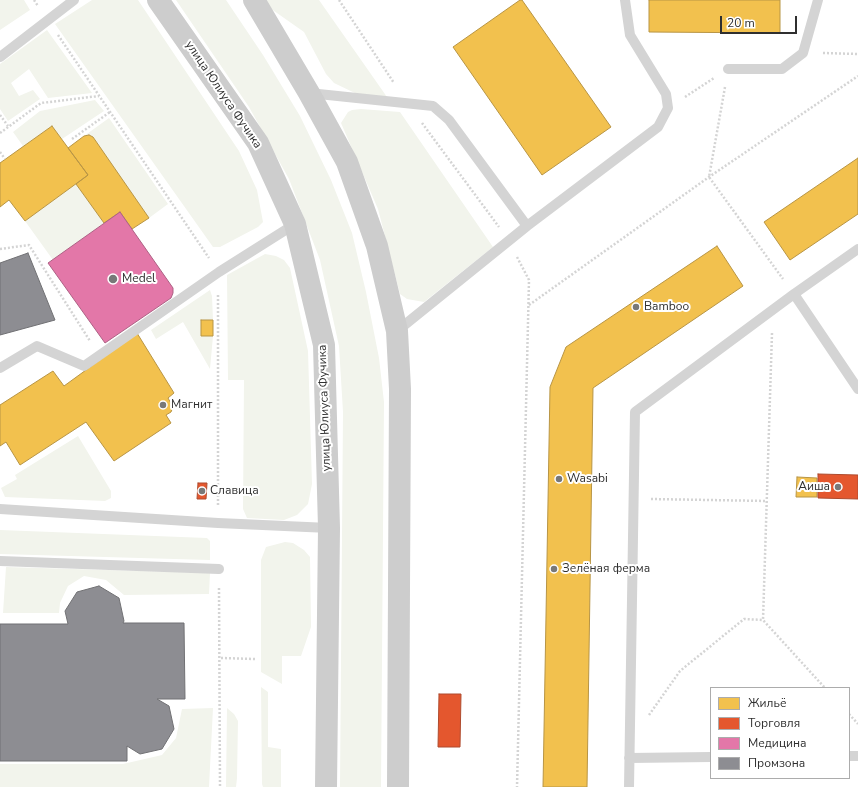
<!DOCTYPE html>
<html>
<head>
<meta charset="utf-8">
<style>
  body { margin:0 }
  #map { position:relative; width:858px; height:787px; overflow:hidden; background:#fff; font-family:"Nunito Sans",sans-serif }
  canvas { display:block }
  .legend { position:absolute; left:710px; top:687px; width:140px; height:92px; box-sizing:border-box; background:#fff; border:1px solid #acacac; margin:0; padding:5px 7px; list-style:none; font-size:12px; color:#2f2f2f }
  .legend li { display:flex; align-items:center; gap:8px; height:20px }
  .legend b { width:20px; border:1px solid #acacac }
  .scale { position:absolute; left:720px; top:16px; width:77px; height:18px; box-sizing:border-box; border:2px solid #2f2f2f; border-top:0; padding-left:5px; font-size:12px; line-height:14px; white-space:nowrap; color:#2f2f2f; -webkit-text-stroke:3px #fff; paint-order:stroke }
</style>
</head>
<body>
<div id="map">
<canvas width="858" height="787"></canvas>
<ul class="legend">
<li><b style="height:11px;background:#f2c14e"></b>Жильё</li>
<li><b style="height:11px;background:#e4572e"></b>Торговля</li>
<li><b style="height:11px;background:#e377a8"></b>Медицина</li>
<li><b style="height:11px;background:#8d8d92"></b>Промзона</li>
</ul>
<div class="scale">20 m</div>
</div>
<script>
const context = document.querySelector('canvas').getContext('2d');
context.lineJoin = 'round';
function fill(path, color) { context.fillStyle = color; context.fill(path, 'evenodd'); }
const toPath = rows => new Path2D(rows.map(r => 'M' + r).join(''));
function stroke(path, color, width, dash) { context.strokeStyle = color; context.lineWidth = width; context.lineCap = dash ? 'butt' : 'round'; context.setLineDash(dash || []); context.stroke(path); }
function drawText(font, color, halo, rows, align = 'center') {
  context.font = font + ' "Nunito Sans",sans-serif'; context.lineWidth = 4; context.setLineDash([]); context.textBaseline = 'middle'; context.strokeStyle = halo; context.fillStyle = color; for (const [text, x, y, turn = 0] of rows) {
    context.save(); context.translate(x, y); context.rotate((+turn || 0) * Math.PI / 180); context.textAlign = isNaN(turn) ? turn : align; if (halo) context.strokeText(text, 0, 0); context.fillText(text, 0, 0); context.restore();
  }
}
const green = toPath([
  [0,0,24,0,30,10,0,30],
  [92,0,138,0,239,151,257,190,263,222,258,227,220,247,213,247,55,24],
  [176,0,226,0,263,55,300,116,331,180,352,233,366,292,379,358,384,402,381,787,340,787,343,412,339,346,320,260,289,179,249,107],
  [263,0,319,0,387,97,357,94,334,83,326,74,304,32,267,6],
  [47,30,92,93,48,98,29,69,11,83,19,96,33,90,40,99,8,121,0,109,0,64],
  [95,100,104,111,62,139,52,126,23,146,13,132,40,111],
  [361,109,400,112,493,247,424,302,407,299,400,294,378,209,341,123,348,112,352,110],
  [109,118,168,204,149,218,93,137,89,135,84,136],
  [76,184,104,223,53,260,25,221],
  [265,254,276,256,284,260,290,268,308,351,312,484,308,504,297,515,284,520,247,518,243,509,244,380,228,380,227,275],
  [210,290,212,296,213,320,201,320,201,336,213,336,210,369,183,322,156,339,151,330],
  [78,436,111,491,111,498,105,501,5,497,1,488,17,479,15,475],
  [0,530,207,538,210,541,210,560,0,554],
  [285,542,293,543,304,550,310,557,311,627,301,656,282,656,282,684,261,672,261,560,266,547],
  [6,567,210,573,209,594,124,595,106,580,84,576,68,586,60,603,59,613,3,613],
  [261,687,268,692,268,747,281,749,281,787,263,787,262,784],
  [213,708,209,787,0,787,0,764,123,764,162,755,176,738,182,709],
  [227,708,234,714,238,721,237,778,236,787,226,787]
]);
const homes = toPath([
  [520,0,522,0,611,127,542,175,453,47,520,0],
  [649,0,780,0,780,33,649,32,649,0],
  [52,126,88,175,25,221,9,200,0,207,0,163,52,126],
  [89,135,93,137,149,218,132,229,120,212,104,223,76,184,88,175,68,148,84,136,89,135],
  [858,158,858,214,790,260,764,222,858,158],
  [717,246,743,286,593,388,587,787,543,787,550,387,566,347,717,246],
  [201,320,213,320,213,336,201,336,201,320],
  [137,333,174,393,168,398,173,407,171,412,166,415,171,423,114,461,86,422,20,465,6,442,0,446,0,405,53,371,64,386,137,333],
  [797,477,817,478,817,497,796,497,797,477]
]);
const shops = toPath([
  [818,474,858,475,858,499,818,498,818,474],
  [198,483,207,483,206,499,197,499,198,483],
  [439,694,461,694,460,747,438,747,439,694]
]);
const health = toPath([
  [120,212,173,288,173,293,171,298,105,343,48,263,120,212]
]);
const industry = toPath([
  [28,253,55,320,0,335,0,263,28,253],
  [99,586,119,598,124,621,123,623,184,623,185,699,157,699,169,706,174,729,162,749,140,754,127,746,127,761,0,761,0,624,68,624,65,611,77,592,99,586]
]);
const path = toPath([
  [34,0,38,6],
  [339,0,394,83],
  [58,35,209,258],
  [823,53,858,54],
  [725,87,709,177,783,279],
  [685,97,714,78],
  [0,115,8,126],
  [422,123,499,227],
  [0,133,41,103,99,96],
  [72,139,110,112],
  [0,152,5,159],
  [0,249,29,245,90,341],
  [517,257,529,280,517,787],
  [529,305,709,177,858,76],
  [772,333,763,620,825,688],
  [651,499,767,501],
  [218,505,218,294],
  [219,588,220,787],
  [221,658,255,659],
  [849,714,858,724],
  [649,715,680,671,744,619,763,620]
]);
const lane = toPath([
  [0,57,74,0],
  [728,69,782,69,803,53,818,0],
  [309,93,433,106,449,120,527,226,397,331],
  [527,226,658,127,668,108,666,94,630,35,625,0],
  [794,294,858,389],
  [0,368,37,346,84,366,219,272,295,224],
  [0,509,218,523,329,528],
  [0,561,219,569],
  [849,756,858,756],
  [629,758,711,757],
  [629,787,635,412,794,294,858,249]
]);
const secondary = toPath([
  [158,0,258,143,295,224,324,345,329,528,326,787],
  [254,0,309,93,347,162,377,246,397,331,400,389,398,787]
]);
const markers = [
  [113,279,5,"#787878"],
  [636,307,4,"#787878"],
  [163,405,4,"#787878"],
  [559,479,4,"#787878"],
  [838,487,4,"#787878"],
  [202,491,4,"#787878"],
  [554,569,4,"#787878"]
];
const streetNames = [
  ["улица Юлиуса Фучика",223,95,56],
  ["улица Юлиуса Фучика",325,408,-92]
];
const poiNames = [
  ["Medel",122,279],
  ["Bamboo",644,307],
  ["Магнит",171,405],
  ["Wasabi",567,479],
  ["Аиша",830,487,"right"],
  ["Славица",210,491],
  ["Зелёная ферма",562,569]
];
fill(green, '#f2f4ec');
fill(homes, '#f2c14e');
stroke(homes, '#b89545', 1);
fill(shops, '#e4572e');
stroke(shops, '#ae4b2e', 1);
fill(health, '#e377a8');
stroke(health, '#ad6184', 1);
fill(industry, '#8d8d92');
stroke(industry, '#717174', 1);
stroke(path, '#d4d4d4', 2.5, [2, 2]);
stroke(lane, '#d4d4d4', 10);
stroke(secondary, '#cdcdcd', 22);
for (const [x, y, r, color] of markers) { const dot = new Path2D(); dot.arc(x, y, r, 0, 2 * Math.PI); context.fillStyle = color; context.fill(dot); stroke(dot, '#fff', 1.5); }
drawText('12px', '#2f2f2f', '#fff', streetNames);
drawText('12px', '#2f2f2f', '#fff', poiNames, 'left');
</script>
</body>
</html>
